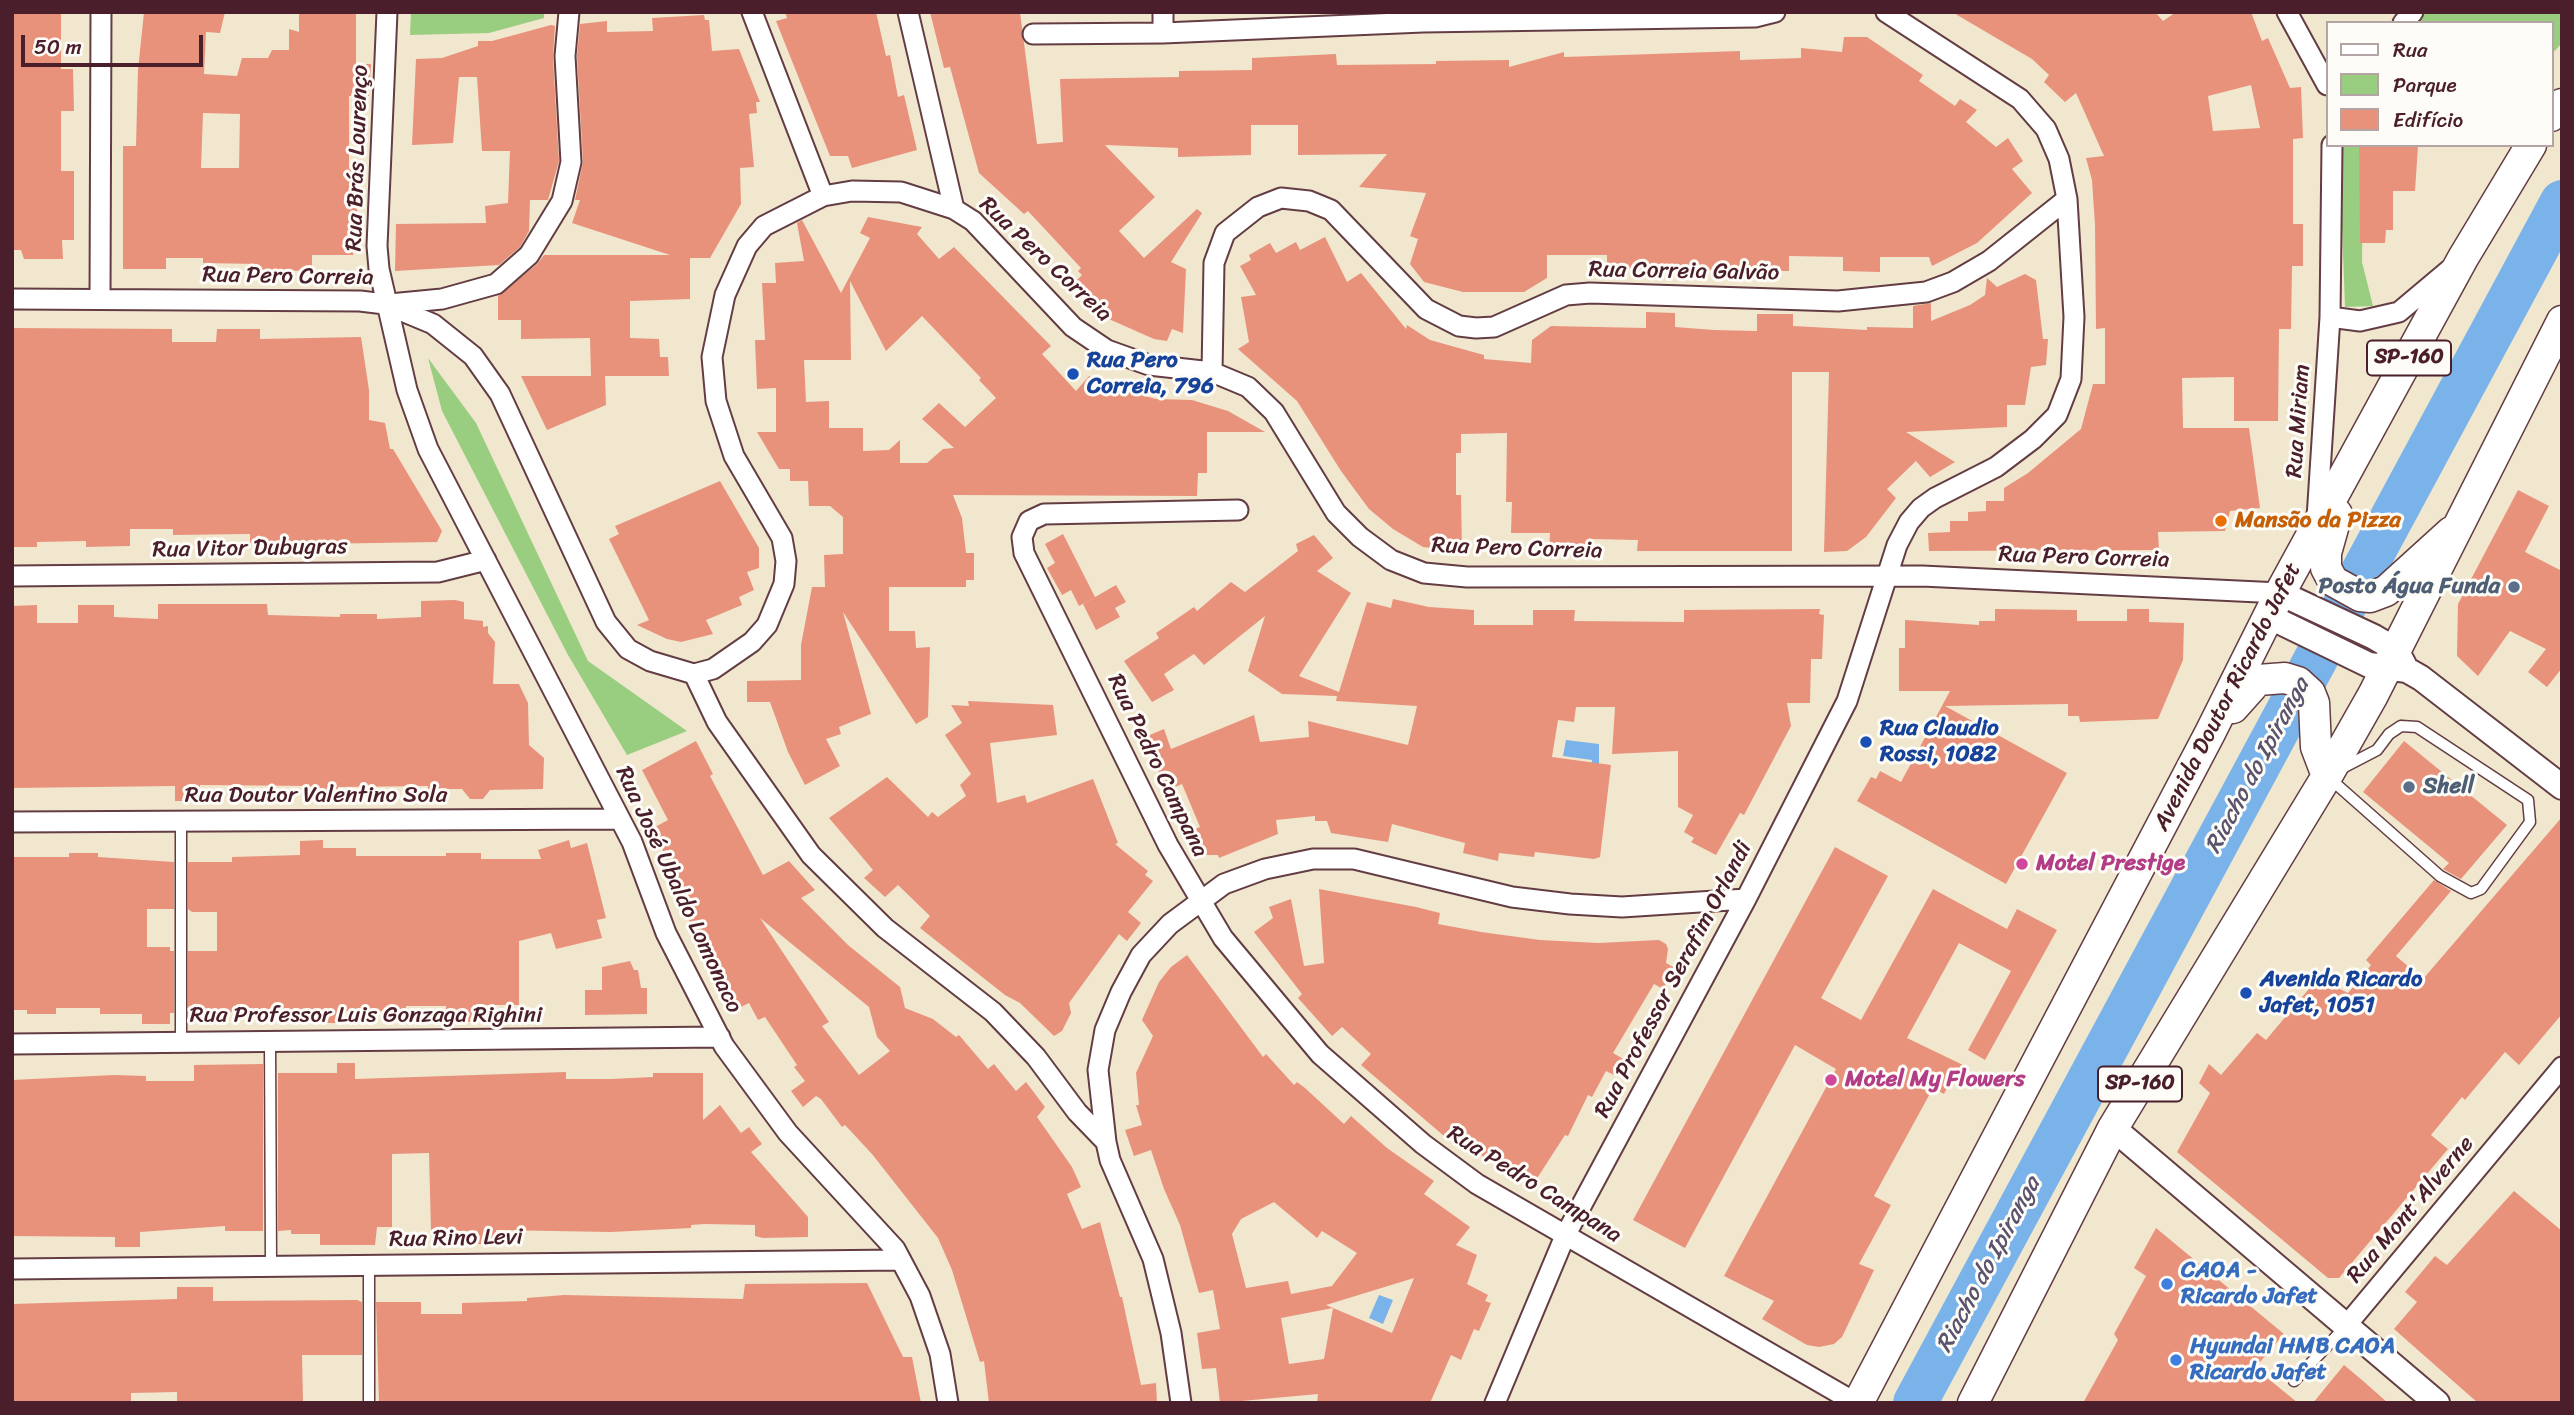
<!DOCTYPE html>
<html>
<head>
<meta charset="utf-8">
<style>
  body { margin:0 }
  #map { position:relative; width:2574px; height:1415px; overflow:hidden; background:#f1e7ce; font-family:Sriracha,sans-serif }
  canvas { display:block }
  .frame { position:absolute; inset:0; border:14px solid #4a1f2b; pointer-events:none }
  .legend { position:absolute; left:2326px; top:21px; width:228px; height:126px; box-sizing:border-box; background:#fdfcf7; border:2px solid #b5a4a5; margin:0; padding:9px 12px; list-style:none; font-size:21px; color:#4a1f2b }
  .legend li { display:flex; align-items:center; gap:14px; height:35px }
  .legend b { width:35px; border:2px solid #b5a4a5 }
  .scale { position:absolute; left:21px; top:35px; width:182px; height:32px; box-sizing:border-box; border:4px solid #4a1f2b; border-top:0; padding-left:9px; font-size:21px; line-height:24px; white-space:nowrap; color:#4a1f2b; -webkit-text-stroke:5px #fdfcf7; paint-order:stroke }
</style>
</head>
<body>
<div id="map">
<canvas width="2574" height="1415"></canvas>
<div class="frame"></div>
<ul class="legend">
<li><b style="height:9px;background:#fff"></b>Rua</li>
<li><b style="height:19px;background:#99ce80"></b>Parque</li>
<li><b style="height:19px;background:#e8927c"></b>Edifício</li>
</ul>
<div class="scale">50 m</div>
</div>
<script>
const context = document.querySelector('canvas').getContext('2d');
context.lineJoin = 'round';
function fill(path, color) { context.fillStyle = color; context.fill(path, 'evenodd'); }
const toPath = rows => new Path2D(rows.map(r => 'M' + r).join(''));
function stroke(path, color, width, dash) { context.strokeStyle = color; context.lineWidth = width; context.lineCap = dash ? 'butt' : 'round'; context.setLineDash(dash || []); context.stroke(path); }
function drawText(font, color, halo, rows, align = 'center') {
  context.font = font + ' Sriracha,sans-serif'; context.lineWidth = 6; context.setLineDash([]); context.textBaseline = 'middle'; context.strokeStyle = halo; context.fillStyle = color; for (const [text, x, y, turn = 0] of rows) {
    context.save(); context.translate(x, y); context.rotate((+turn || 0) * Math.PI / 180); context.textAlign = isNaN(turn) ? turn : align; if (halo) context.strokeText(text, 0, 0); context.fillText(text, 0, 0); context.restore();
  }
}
const green = toPath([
  [411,12,544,12,544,18,489,33,410,35],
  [2426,12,2562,12,2562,43,2551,55,2551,23,2415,23],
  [2339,145,2363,145,2362,262,2373,306,2345,307],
  [428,358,476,423,588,661,687,731,627,755,568,655,442,411]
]);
const water = toPath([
  [1566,740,1599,744,1599,768,1591,768,1592,760,1563,756],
  [1379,1295,1393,1300,1383,1324,1369,1318]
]);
const river = toPath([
  [1915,1403,2562,202]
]);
const building = toPath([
  [12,12,61,12,61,69,73,69,74,111,61,111,61,171,74,171,74,240,62,240,63,259,24,259,21,250,12,250],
  [144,12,225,12,220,33,206,32,204,74,237,76,242,58,268,58,272,50,289,50,289,29,299,32,299,12,356,12,356,64,371,64,369,96,349,96,349,169,361,169,353,255,312,255,312,271,258,270,258,264,203,263,203,258,166,258,166,269,123,269,123,146,136,146,138,70],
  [203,113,240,114,239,168,201,168],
  [785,12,876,12,886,56,890,55,898,97,904,95,917,150,852,168,848,156,830,156,776,21,787,18],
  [930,12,1020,12,1037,144,1063,142,1060,79,1179,77,1179,71,1252,70,1252,58,1336,54,1337,65,1436,64,1436,61,1509,60,1509,67,1564,52,1564,57,1740,51,1740,60,1801,58,1801,48,1842,52,1844,37,1867,37,1923,75,1919,81,1955,106,1960,99,1977,110,1966,122,1996,147,2008,138,2023,161,2012,169,2032,193,1977,243,1932,266,1929,257,1880,257,1880,272,1843,271,1843,257,1789,256,1789,271,1607,269,1607,255,1547,255,1547,278,1524,292,1463,292,1424,282,1410,264,1418,239,1410,236,1426,193,1359,187,1387,154,1298,155,1298,125,1251,125,1251,155,1178,157,1178,148,1105,145,1155,197,1119,231,1144,258,1197,209,1202,213,1171,262,1186,269,1183,333,1172,329,1167,341,1154,339,1102,316,1073,284,1082,275,1078,271,1081,268,1028,211,1024,214,979,173,950,67,944,68],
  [1952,12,2155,12,2163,21,2176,12,2251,12,2262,41,2268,38,2290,88,2301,87,2303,138,2293,139,2293,224,2303,224,2303,266,2292,266,2291,329,2279,329,2278,421,2234,421,2234,377,2182,378,2183,428,2249,428,2260,508,2230,511,2225,531,2158,532,2159,550,1929,551,1928,533,1950,532,1950,521,1968,521,1968,512,1986,511,1986,501,2004,501,2004,488,2028,473,2081,429,2093,384,2105,384,2105,328,2096,329,2095,225,2092,180,2086,158,2104,156,2076,93,2065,102,2044,82,2049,75,2032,59],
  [2251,85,2260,128,2213,131,2208,96],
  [704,15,705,20,709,20,712,51,739,49,760,102,756,102,757,113,749,114,754,167,740,168,741,204,710,258,690,258,690,299,630,301,630,338,659,339,660,357,668,357,669,376,591,376,590,338,521,339,521,320,498,320,498,296,537,264,544,255,670,255,572,223,580,200,575,200,583,162,577,56,580,24,607,21,607,32,653,31,652,18],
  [551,25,555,26,553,57,559,161,548,200,530,200,529,231,520,247,499,265,395,271,396,224,486,223,485,206,508,203,510,151,482,151,477,77,459,77,453,143,412,145,416,59,442,58,478,46,478,41,492,41],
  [2418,146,2415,191,2393,191,2393,230,2386,230,2385,243,2360,243,2359,147],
  [868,217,922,227,917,234,939,259,954,247,1051,346,1042,354,1076,391,1089,376,1123,390,1156,399,1192,400,1228,411,1265,432,1207,432,1207,473,1198,473,1197,496,953,495,962,518,966,553,974,553,974,580,966,580,966,587,889,587,889,631,915,631,916,648,930,647,928,717,916,724,843,612,871,714,839,727,841,734,826,739,840,766,805,785,788,752,770,702,747,702,747,681,801,680,801,645,812,587,825,587,824,555,843,554,843,517,830,506,809,506,808,481,790,481,790,469,779,469,757,432,776,432,776,388,757,389,755,340,765,340,762,283,776,283,775,263,804,261,797,223,802,220,841,293,870,238,860,233],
  [850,281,886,351,922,316,981,378,979,380,996,398,965,427,939,403,922,419,954,448,943,449,927,463,900,463,900,440,889,450,863,451,863,428,829,428,829,401,806,402,804,360,851,360],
  [1325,237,1347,282,1361,273,1406,329,1407,325,1430,340,1484,355,1484,359,1531,363,1532,340,1551,326,1646,328,1646,312,1675,313,1675,327,1714,330,1757,331,1757,314,1793,314,1793,326,1867,330,1867,327,1913,328,1913,306,1931,303,1931,321,1970,305,1985,295,1987,278,1997,287,2025,274,2036,280,2043,339,2048,339,2046,365,2031,367,2025,405,2007,405,2007,427,1906,432,1955,462,1930,477,1916,461,1887,489,1896,498,1866,537,1847,551,1824,552,1829,372,1792,372,1792,551,1637,551,1638,540,1592,539,1592,551,1549,551,1550,533,1511,533,1512,502,1506,502,1507,433,1461,434,1461,453,1456,453,1456,495,1461,495,1462,552,1423,547,1393,529,1369,509,1341,471,1297,401,1238,349,1249,342,1241,297,1256,295,1240,266,1251,260,1249,255,1270,243,1276,253,1296,242,1300,250],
  [12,328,172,329,172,342,216,342,217,329,260,329,260,339,361,337,369,390,369,420,385,423,390,449,393,449,442,531,437,542,250,545,250,534,173,535,173,529,130,529,130,546,86,547,86,541,37,542,37,547,12,547],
  [521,376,605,376,606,405,547,430],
  [720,481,759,548,759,568,747,572,754,590,739,597,742,605,706,620,713,634,681,642,667,639,637,625,649,620,609,539,619,534,615,526],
  [2518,490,2549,506,2525,552,2562,571,2562,668,2547,687,2528,672,2546,649,2510,631,2478,676,2457,656,2458,604],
  [1063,534,1095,597,1079,606,1071,590,1062,595,1047,568,1055,563,1045,544],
  [1314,535,1333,558,1317,571,1351,593,1299,676,1339,692,1367,602,1391,608,1393,599,1429,607,1474,610,1474,625,1533,625,1533,610,1575,610,1574,621,1684,622,1684,610,1820,609,1819,614,1824,615,1822,659,1811,659,1810,703,1787,703,1791,726,1744,815,1740,813,1716,855,1691,842,1694,838,1684,832,1693,815,1678,807,1678,751,1612,754,1615,707,1576,707,1574,722,1558,720,1552,757,1611,765,1600,857,1594,859,1535,852,1534,857,1499,853,1498,861,1463,853,1465,843,1392,824,1388,842,1331,833,1327,821,1315,821,1315,816,1276,820,1278,834,1219,858,1218,855,1201,855,1192,830,1200,827,1182,784,1166,791,1145,737,1164,729,1171,749,1254,715,1260,742,1309,737,1308,721,1408,745,1417,706,1336,701,1337,696,1282,694,1248,671,1265,616,1204,665,1194,654,1164,674,1174,690,1152,702,1124,661,1159,638,1156,633,1194,607,1197,611,1231,582,1245,592,1298,551,1296,544],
  [1116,585,1126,602,1115,608,1120,617,1096,630,1083,604],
  [455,600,464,602,464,619,483,621,483,627,488,626,488,633,495,642,493,684,519,684,528,703,529,745,544,758,543,789,490,790,483,799,470,799,462,789,428,789,428,786,338,787,338,791,310,791,310,786,200,785,200,801,175,801,175,786,12,788,12,606,37,605,37,623,78,623,78,605,114,605,114,617,158,619,158,604,267,604,268,615,340,617,340,614,377,614,377,619,421,617,421,601],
  [1995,609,2077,610,2077,621,2127,621,2127,609,2149,609,2149,622,2184,623,2183,660,2158,719,2080,722,2079,716,2068,716,2068,704,1945,706,2067,773,2006,884,1857,801,1871,777,1876,779,1880,771,1901,782,1950,691,1899,691,1899,648,1905,648,1905,620,1979,625,1979,621,1995,621],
  [968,701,1053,705,1057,735,990,743,997,803,1025,795,1027,803,1093,779,1118,843,1115,844,1148,871,1145,875,1153,881,1128,912,1141,923,1127,941,1119,934,1069,1003,1071,1013,1062,1031,1054,1036,1020,1003,1005,995,920,928,930,916,898,885,885,897,864,878,873,870,829,818,887,777,928,817,932,812,938,817,966,796,960,785,971,774,945,735,962,723,951,705,969,706],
  [696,741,713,774,710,776,763,875,789,861,815,890,801,898,848,945,900,987,905,1008,933,1019,956,1037,959,1035,988,1069,994,1064,1016,1091,1026,1082,1045,1107,1037,1117,1072,1167,1081,1187,1067,1194,1082,1229,1100,1222,1120,1297,1122,1297,1141,1385,1156,1383,1157,1403,989,1403,984,1361,980,1362,952,1270,938,1238,872,1154,845,1125,842,1127,821,1099,816,1096,803,1107,791,1091,805,1081,794,1067,797,1065,765,1017,758,1020,749,1003,735,1010,680,903,655,827,668,820,642,770],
  [760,918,869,1007,877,1037,890,1051,859,1075,822,1026,829,1022],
  [2404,741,2507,825,2461,879,2443,869,2449,863,2363,792],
  [2562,817,2562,1014,2519,1065,2505,1052,2465,1100,2462,1097,2431,1135,2448,1149,2339,1278,2328,1278,2177,1152,2210,1093,2199,1083,2209,1064,2221,1075,2257,1033,2266,1040,2318,978,2348,993,2371,965,2366,960,2434,880,2451,891,2396,956,2423,979],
  [323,840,323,848,356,848,356,856,446,856,446,853,481,853,481,859,541,859,538,850,569,840,571,848,587,843,606,918,597,920,602,938,556,949,551,933,519,941,519,1005,473,1005,473,1022,446,1022,446,1006,406,1006,406,1011,337,1011,337,1023,290,1023,290,1012,268,1011,188,1013,188,951,217,951,217,912,192,912,188,909,188,862,232,862,232,857,300,855,300,841],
  [1835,847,1888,876,1821,998,1861,1020,1933,889,2007,929,2017,909,2057,930,1985,1060,1968,1050,2011,971,1959,943,1907,1038,1965,1066,1957,1083,1951,1080,1944,1094,1933,1088,1874,1196,1891,1205,1859,1264,1874,1270,1842,1337,1834,1344,1819,1347,1807,1345,1762,1319,1774,1301,1724,1276,1836,1069,1795,1045,1685,1248,1633,1220],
  [69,853,98,853,98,857,174,862,174,909,147,909,147,947,170,947,170,951,174,951,174,1013,170,1013,170,1024,142,1024,142,1014,100,1014,100,1008,56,1008,56,1014,27,1014,27,1010,12,1010,12,857,69,857],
  [1319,889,1416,907,1440,913,1438,924,1481,932,1540,940,1598,943,1659,940,1666,944,1668,949,1666,963,1675,968,1663,989,1654,984,1613,1053,1625,1060,1616,1076,1606,1071,1592,1097,1588,1095,1568,1136,1565,1135,1534,1183,1444,1136,1361,1065,1371,1054,1342,1027,1332,1036,1298,998,1302,994,1254,932,1273,918,1269,907,1291,899,1304,966,1324,963],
  [1187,955,1263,1057,1266,1054,1294,1085,1297,1082,1305,1088,1344,1124,1351,1116,1387,1148,1434,1181,1424,1194,1470,1227,1456,1245,1477,1255,1467,1284,1488,1295,1485,1301,1491,1303,1479,1331,1474,1329,1461,1360,1451,1355,1430,1403,1317,1403,1318,1394,1220,1403,1216,1368,1202,1369,1197,1333,1220,1329,1213,1290,1199,1293,1180,1225,1164,1189,1151,1150,1134,1156,1125,1130,1142,1125,1136,1105,1139,1105,1136,1073,1153,1036,1142,1020,1159,982,1171,967],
  [1274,1202,1317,1238,1322,1231,1357,1253,1332,1286,1291,1294,1288,1281,1246,1288,1232,1234,1241,1219],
  [1414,1278,1392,1333,1326,1305],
  [1333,1308,1324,1359,1289,1364,1281,1318],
  [630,961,634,970,638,970,641,988,647,988,647,1014,585,1015,585,990,602,990,602,967],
  [337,1063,355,1063,355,1079,566,1072,566,1079,611,1079,653,1077,653,1073,703,1073,703,1120,720,1105,741,1133,749,1127,762,1144,751,1152,808,1217,808,1237,763,1238,755,1236,755,1225,705,1224,691,1225,691,1228,611,1232,496,1230,496,1244,467,1244,467,1231,431,1231,429,1153,392,1154,392,1227,377,1227,375,1245,320,1245,320,1234,291,1234,291,1230,278,1231,278,1073,337,1073],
  [263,1064,263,1231,225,1231,225,1226,140,1232,140,1247,115,1247,115,1237,12,1236,12,1080,114,1075,146,1076,146,1081,194,1081,194,1065],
  [2514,1191,2562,1231,2562,1403,2478,1403,2394,1329,2417,1302,2405,1292,2435,1256,2447,1265],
  [2156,1228,2284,1334,2255,1368,2298,1403,2083,1403,2118,1340,2114,1334,2146,1276,2134,1268],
  [867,1283,903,1357,912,1357,921,1403,379,1403,376,1302,421,1302,421,1314,462,1314,462,1303,527,1301,527,1298,564,1295,743,1299,745,1284],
  [177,1287,213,1287,213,1301,357,1300,362,1302,362,1355,302,1355,303,1403,177,1403,177,1392,131,1393,131,1403,12,1403,12,1304,177,1299],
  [2344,1365,2362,1380,2388,1403,2313,1403]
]);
const service = toPath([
  [2401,726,2417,727,2528,800,2530,822,2481,889,2471,893,2440,876,2327,776,2377,750,2389,734,2401,726],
  [181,821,181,1042],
  [270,1041,271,1265],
  [369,1265,369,1403],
  [2294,1381,2345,1327]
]);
const minor = toPath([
  [387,12,377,246,379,269,407,390,428,449,632,842,666,933,724,1046,788,1133,895,1249,920,1296,940,1354,948,1403],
  [752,12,823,196],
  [908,12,954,209],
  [1163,12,1163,33],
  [2287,12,2327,85],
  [2403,23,2413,12],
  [1033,34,1163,33,1423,22,1755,17,1775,12],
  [12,299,360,301,385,304,433,324,473,356,500,394,606,622,628,649,650,661,694,674,713,669,752,642,767,625,784,584,786,561,782,538,734,456,716,401,712,357,725,295,747,246,764,226,823,196,852,191,901,192,954,209,973,221,1073,327,1107,350,1149,365,1212,372,1248,387,1274,412,1336,513,1360,537,1391,560,1424,573,1467,577,1922,576,2280,593],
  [100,299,101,12],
  [390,304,442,299,496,284,529,255,562,201,571,162,565,56,569,12],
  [2330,317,2360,321,2399,312,2449,270],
  [1212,372,1214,263,1225,233,1258,207,1281,198,1309,201,1331,210,1426,309,1459,326,1476,328,1494,327,1566,295,1590,293,1838,301,1926,292,1953,282,1989,261,2067,199],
  [1238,510,1044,514,1029,521,1022,537,1024,553,1168,845,1223,938,1320,1054,1423,1144,1477,1184,1856,1403],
  [2317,518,2330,317,2332,145],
  [12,576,438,572,486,560],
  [694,674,717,722,811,855,885,928,993,1012,1036,1057,1077,1112,1106,1142,1110,1160,1153,1259,1171,1333,1181,1403],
  [12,822,620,819],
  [12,1044,720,1037],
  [1106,1142,1098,1070,1105,1030,1121,992,1141,955,1170,924,1224,884,1265,869,1313,859,1354,859,1512,897,1570,904,1622,907,1746,899],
  [12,1269,901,1260],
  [2345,1327,2562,1067],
  [1495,1403,1565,1236,1746,899,1847,701,1897,545,1909,522,1921,508,1935,498,1996,467,2033,439,2057,415,2071,379,2074,317,2067,199,2059,159,2046,129,2020,99,1886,12]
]);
const tertiary = toPath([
  [2280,593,2374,637,2396,650,2404,665],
  [2268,616,2369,665,2407,670,2421,678,2562,787],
  [2113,1128,2437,1403]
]);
const primary = toPath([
  [2551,116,2562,104],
  [2337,514,2326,553,2326,568,2333,581,2360,596,2370,597,2386,591,2451,532],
  [2233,708,2258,680,2285,678,2298,682,2310,693,2314,703,2316,747,2327,776],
  [1858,1403,2210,733,2280,593,2463,258,2531,145],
  [1973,1403,2113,1128,2327,776,2373,695,2562,321]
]);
const markers = [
  [1073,374,7,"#1a4fb4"],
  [2221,521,7,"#e8710a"],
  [2514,587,7,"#5c6f8a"],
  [1866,742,7,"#1a4fb4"],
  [2409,787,7,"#5c6f8a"],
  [2022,864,7,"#d1479c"],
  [2246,993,7,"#1a4fb4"],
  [1831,1080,7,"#d1479c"],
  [2167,1284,7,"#3f7fe0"],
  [2176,1360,7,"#3f7fe0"]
];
const shields = [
  [2409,358,84],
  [2140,1084,84]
];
const shieldNames = [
  ["SP-160",2409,358],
  ["SP-160",2140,1084]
];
const streetNames = [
  ["Rua Brás Lourenço",358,158,-88],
  ["Rua Pero Correia",1045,260,43],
  ["Rua Correia Galvão",1684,272,1],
  ["Rua Pero Correia",288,277,1],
  ["Rua Miriam",2299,421,-86],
  ["Rua Vitor Dubugras",250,549,-1],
  ["Rua Pero Correia",1517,549,2],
  ["Rua Pero Correia",2084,558,2],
  ["Avenida Doutor Ricardo Jafet",2228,697,-63],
  ["Rua Pedro Campana",1157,766,64],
  ["Rua Doutor Valentino Sola",316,796],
  ["Rua José Ubaldo Lomonaco",678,890,65],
  ["Rua Professor Serafim Orlandi",1674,980,-62],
  ["Rua Professor Luis Gonzaga Righini",366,1016],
  ["Rua Pedro Campana",1534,1185,32],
  ["Rua Mont'Alverne",2411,1210,-50],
  ["Rua Rino Levi",456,1239,-1]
];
const transitNames = [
  ["Rua Pero",1087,361],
  ["Correia, 796",1087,387],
  ["Rua Claudio",1880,729],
  ["Rossi, 1082",1880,755],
  ["Avenida Ricardo",2260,980],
  ["Jafet, 1051",2260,1006]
];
const foodNames = [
  ["Mansão da Pizza",2235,521]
];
const serviceNames = [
  ["Posto Água Funda",2500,587],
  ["Shell",2423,787,"left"]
];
const hotelNames = [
  ["Motel Prestige",2036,864],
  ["Motel My Flowers",1845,1080]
];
const shopNames = [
  ["CAOA -",2181,1271],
  ["Ricardo Jafet",2181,1297],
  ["Hyundai HMB CAOA",2190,1347],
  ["Ricardo Jafet",2190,1373]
];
const waterNames = [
  ["Riacho do Ipiranga",2258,766,-62],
  ["Riacho do Ipiranga",1989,1265,-62]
];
fill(green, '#99ce80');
fill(water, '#7ab3ea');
stroke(river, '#7ab3ea', 44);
fill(building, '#e8927c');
stroke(service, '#633d43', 13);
stroke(minor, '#633d43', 23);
stroke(tertiary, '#633d43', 28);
stroke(primary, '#633d43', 33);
stroke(service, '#fff', 10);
stroke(minor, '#fff', 19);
stroke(tertiary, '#fff', 24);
stroke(primary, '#fff', 30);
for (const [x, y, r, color] of markers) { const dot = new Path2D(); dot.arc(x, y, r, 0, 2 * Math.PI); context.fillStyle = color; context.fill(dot); stroke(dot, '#fdfcf7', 2.5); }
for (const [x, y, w] of shields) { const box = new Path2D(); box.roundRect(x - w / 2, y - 17.5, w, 35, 5); context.fillStyle = '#fdfcf7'; context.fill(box); stroke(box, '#4a1f2b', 2); }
drawText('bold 21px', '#4a1f2b', null, shieldNames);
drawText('23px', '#4a1f2b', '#fdfcf7', streetNames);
drawText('bold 23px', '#164399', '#fdfcf7', transitNames, 'left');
drawText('bold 23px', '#c56008', '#fdfcf7', foodNames, 'left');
drawText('bold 23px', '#4e5e75', '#fdfcf7', serviceNames, 'right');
drawText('bold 23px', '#b23c85', '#fdfcf7', hotelNames, 'left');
drawText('bold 23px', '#366cbe', '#fdfcf7', shopNames, 'left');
drawText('italic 24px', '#5b536e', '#fdfcf7', waterNames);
</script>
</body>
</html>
